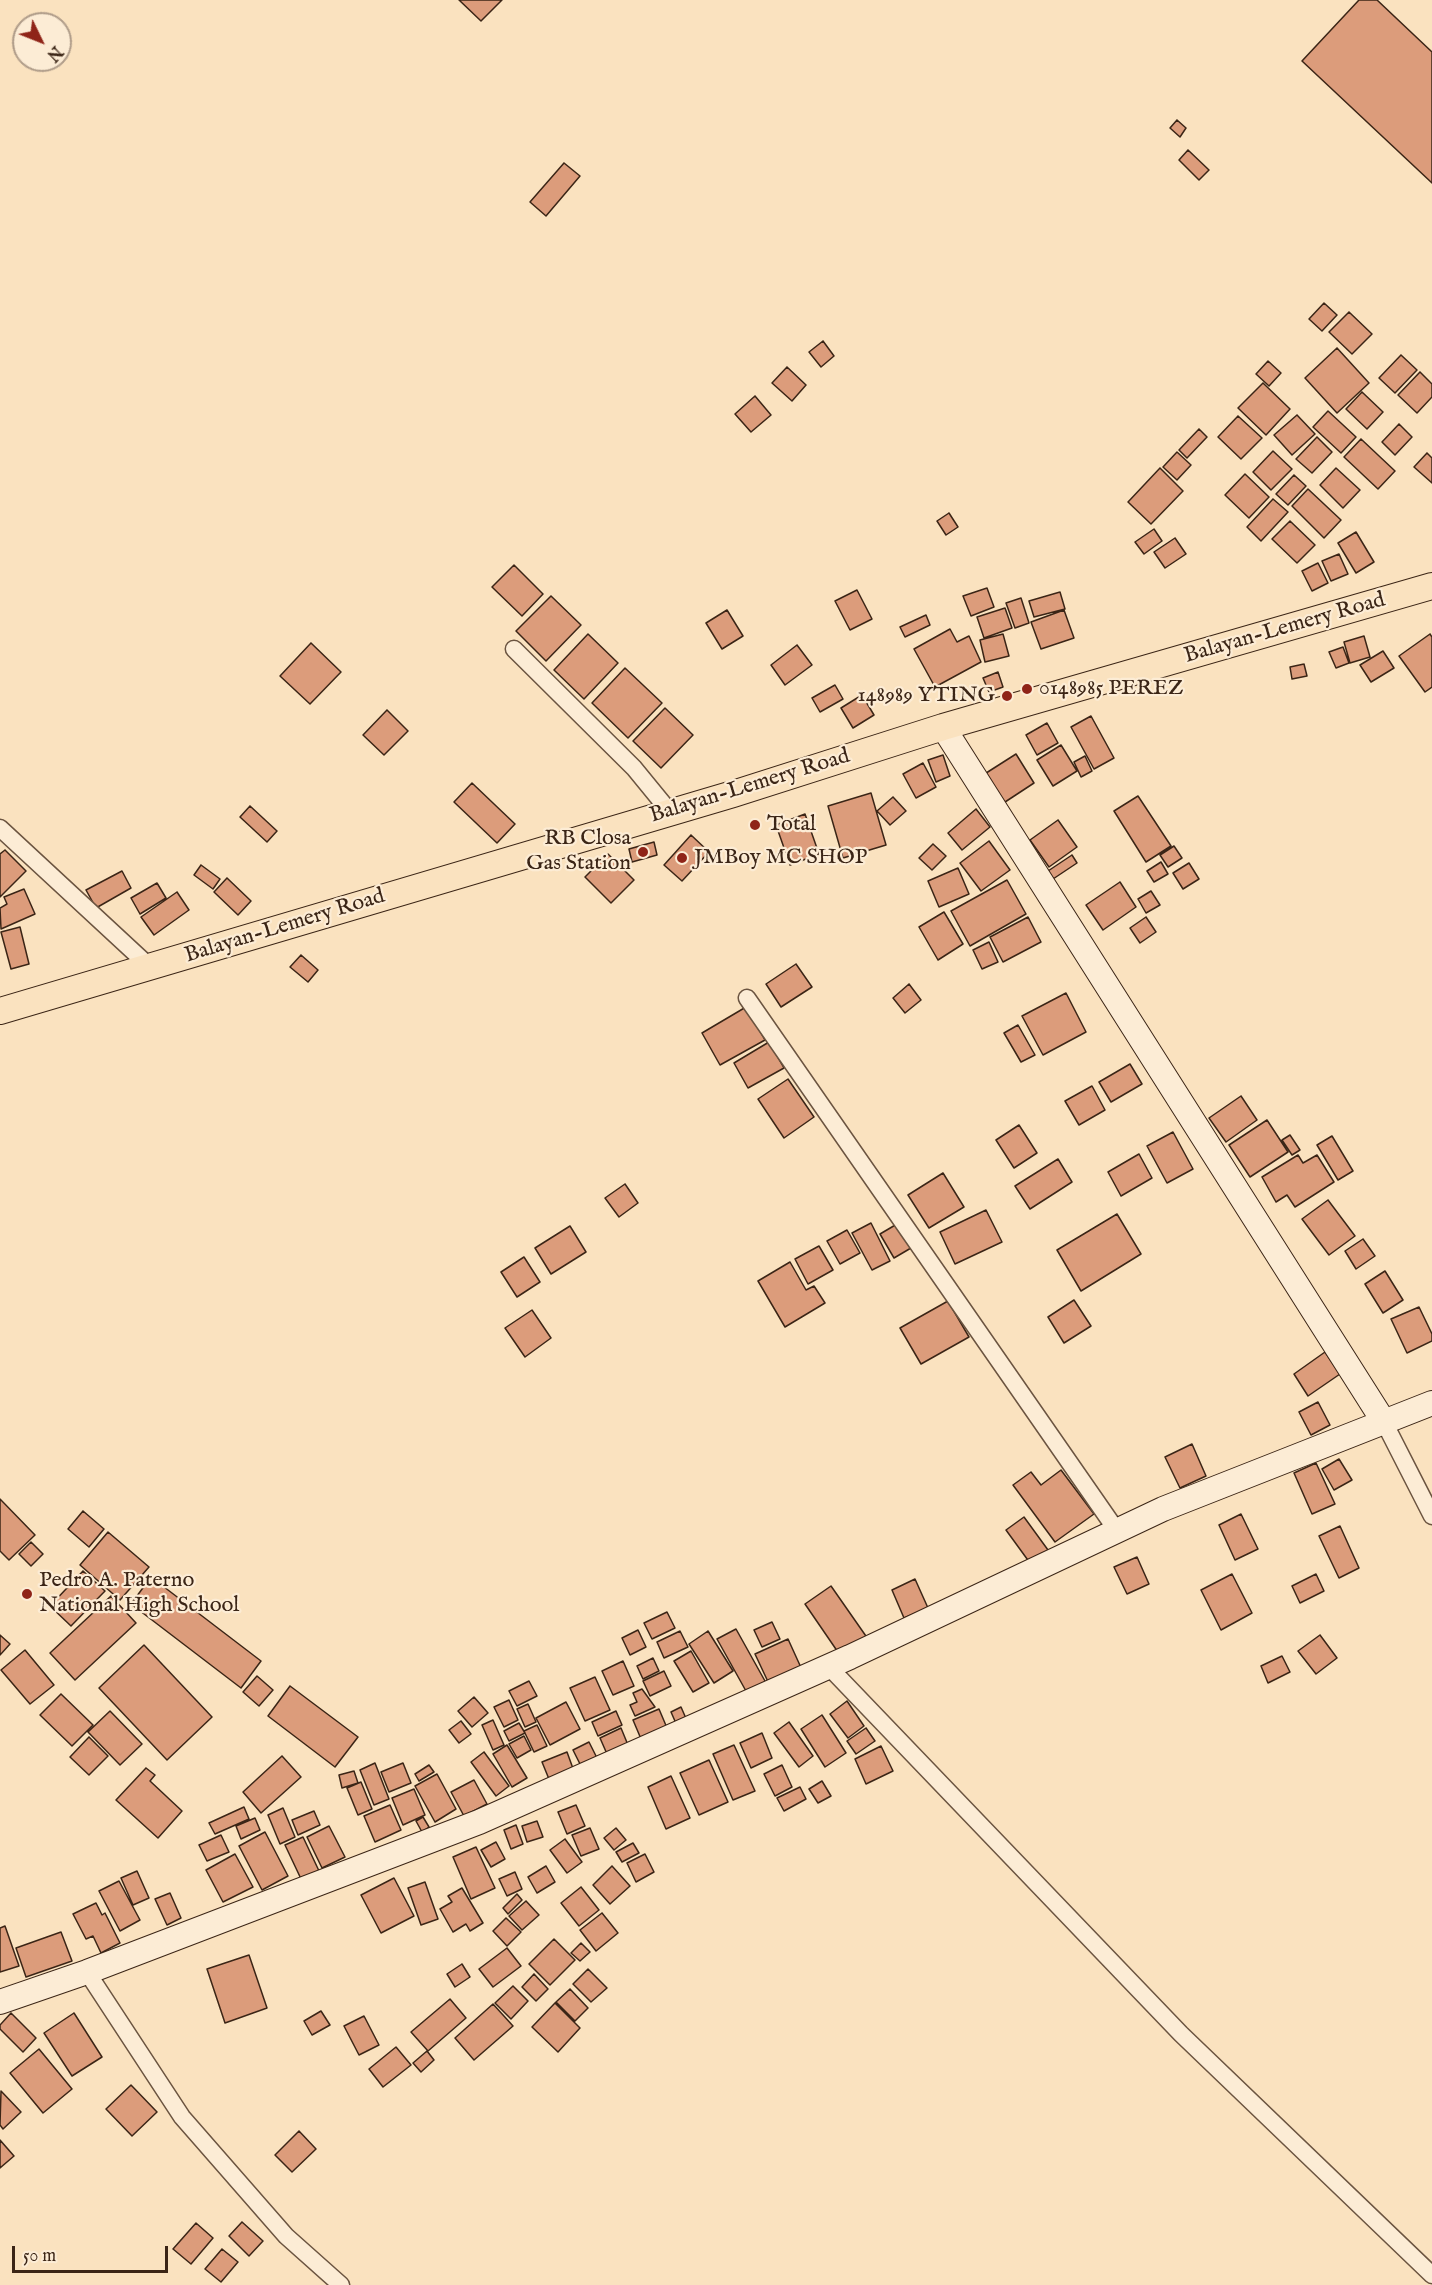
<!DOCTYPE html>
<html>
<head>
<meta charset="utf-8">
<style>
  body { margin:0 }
  #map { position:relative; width:1432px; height:2285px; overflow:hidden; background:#fae2bf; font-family:"IM FELL English",serif }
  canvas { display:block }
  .north { position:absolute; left:12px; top:12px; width:60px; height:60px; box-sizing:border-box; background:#fcecd5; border:2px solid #af9c89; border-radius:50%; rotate:133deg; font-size:16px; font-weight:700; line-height:24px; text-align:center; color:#3b2516 }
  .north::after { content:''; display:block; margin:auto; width:21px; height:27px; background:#8f2418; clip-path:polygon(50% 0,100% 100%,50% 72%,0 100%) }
  .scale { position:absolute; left:12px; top:2246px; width:156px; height:27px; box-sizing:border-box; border:3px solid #3b2516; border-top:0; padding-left:8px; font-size:18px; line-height:21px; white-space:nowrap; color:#3b2516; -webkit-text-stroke:4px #fcecd5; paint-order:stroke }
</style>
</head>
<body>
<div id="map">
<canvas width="1432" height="2285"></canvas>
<div class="north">N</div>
<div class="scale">50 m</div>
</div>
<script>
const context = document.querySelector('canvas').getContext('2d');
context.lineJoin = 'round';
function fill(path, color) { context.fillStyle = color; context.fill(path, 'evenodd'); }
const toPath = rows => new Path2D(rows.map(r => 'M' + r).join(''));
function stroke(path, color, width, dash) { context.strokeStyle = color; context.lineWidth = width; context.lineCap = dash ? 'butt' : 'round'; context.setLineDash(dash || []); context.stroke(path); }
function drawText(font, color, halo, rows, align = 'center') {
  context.font = font + ' "IM FELL English",serif'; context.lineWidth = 4.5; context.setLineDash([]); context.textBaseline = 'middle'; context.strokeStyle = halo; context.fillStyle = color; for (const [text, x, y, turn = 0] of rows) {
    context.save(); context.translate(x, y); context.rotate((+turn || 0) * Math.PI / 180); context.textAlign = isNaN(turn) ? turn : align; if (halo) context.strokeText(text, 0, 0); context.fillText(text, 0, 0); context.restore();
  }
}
const building = toPath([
  [459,0,502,0,481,21,459,0],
  [1359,0,1377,0,1432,52,1432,183,1302,61,1359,0],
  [1177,120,1186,128,1180,137,1170,128,1177,120],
  [1188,150,1209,170,1199,180,1179,160,1188,150],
  [564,163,580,176,546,216,530,202,564,163],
  [1324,303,1337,315,1322,331,1309,319,1324,303],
  [1349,312,1372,334,1352,354,1329,332,1349,312],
  [823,341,834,356,821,367,809,352,823,341],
  [1337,348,1369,383,1337,413,1305,378,1337,348],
  [1401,355,1417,370,1395,393,1379,378,1401,355],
  [1268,361,1281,373,1269,386,1256,374,1268,361],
  [787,367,806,385,792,401,772,383,787,367],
  [1420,372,1432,384,1432,397,1417,413,1398,395,1420,372],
  [1263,383,1290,409,1266,435,1238,408,1263,383],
  [1362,392,1383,412,1367,429,1346,409,1362,392],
  [755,396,771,415,751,432,735,414,755,396],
  [1328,411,1356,437,1341,453,1313,427,1328,411],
  [1297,415,1315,434,1292,455,1274,435,1297,415],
  [1238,416,1262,438,1241,459,1218,437,1238,416],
  [1399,424,1412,437,1395,455,1382,442,1399,424],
  [1199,429,1207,437,1187,458,1179,450,1199,429],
  [1317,437,1332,452,1312,473,1296,459,1317,437],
  [1361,439,1395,471,1378,489,1344,457,1361,439],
  [1273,451,1292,469,1271,490,1253,472,1273,451],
  [1177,452,1191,465,1177,480,1163,467,1177,452],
  [1427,453,1432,458,1432,483,1414,467,1427,453],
  [1160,468,1183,491,1151,524,1128,502,1160,468],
  [1336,468,1360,490,1343,508,1320,485,1336,468],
  [1245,474,1269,497,1249,518,1225,495,1245,474],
  [1294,475,1306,486,1288,505,1276,494,1294,475],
  [1308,489,1341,520,1324,538,1292,506,1308,489],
  [1273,499,1288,512,1261,541,1247,527,1273,499],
  [949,513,958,527,946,535,937,521,949,513],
  [1290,521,1315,545,1297,563,1272,539,1290,521],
  [1154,529,1162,541,1144,554,1135,542,1154,529],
  [1356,532,1374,562,1356,573,1338,543,1356,532],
  [1175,538,1186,554,1165,568,1154,552,1175,538],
  [1339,554,1348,574,1331,581,1322,561,1339,554],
  [1318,563,1328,583,1312,591,1302,571,1318,563],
  [514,565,543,594,522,616,492,587,514,565],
  [987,588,994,607,971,616,963,596,987,588],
  [857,590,872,619,850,630,835,601,857,590],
  [1060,592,1065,609,1034,617,1029,601,1060,592],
  [551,596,581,625,546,661,516,631,551,596],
  [1021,598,1029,623,1015,628,1006,603,1021,598],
  [1005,608,1012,628,984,638,977,617,1005,608],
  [727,610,743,636,722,649,706,623,727,610],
  [1064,610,1074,638,1041,649,1031,622,1064,610],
  [926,615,930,625,905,637,900,627,926,615],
  [950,629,957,642,969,636,981,662,935,687,914,649,950,629],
  [588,634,618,663,584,699,554,670,588,634],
  [1003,634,1009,656,985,662,980,640,1003,634],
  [1430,634,1432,637,1432,687,1425,692,1399,656,1430,634],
  [1364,636,1370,657,1350,663,1344,642,1364,636],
  [311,643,341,672,310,704,280,676,311,643],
  [797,645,812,665,785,685,771,665,797,645],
  [1343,647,1349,663,1336,668,1329,652,1343,647],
  [1383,651,1394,668,1371,682,1360,665,1383,651],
  [1304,664,1307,676,1292,679,1290,667,1304,664],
  [625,668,662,703,628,738,592,703,625,668],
  [998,672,1003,687,989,692,983,678,998,672],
  [835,685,843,699,820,712,812,698,835,685],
  [862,695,874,715,853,728,841,708,862,695],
  [665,708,693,735,661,768,633,741,665,708],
  [387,710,408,731,384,755,363,735,387,710],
  [1091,716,1114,758,1094,769,1071,727,1091,716],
  [1047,723,1058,743,1037,755,1026,735,1047,723],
  [1061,745,1077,771,1053,786,1037,760,1061,745],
  [1016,754,1034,783,1002,804,983,775,1016,754],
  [943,755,950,776,936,782,928,760,943,755],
  [1085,756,1092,771,1081,777,1074,762,1085,756],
  [923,763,936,787,916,798,903,774,923,763],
  [472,783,515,824,497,843,454,802,472,783],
  [871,793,886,845,843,858,828,806,871,793],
  [1138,796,1171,846,1146,862,1114,811,1138,796],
  [893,797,906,811,890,825,877,811,893,797],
  [250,806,277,831,267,842,240,817,250,806],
  [976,809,990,827,962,850,948,833,976,809],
  [805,814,819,854,790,865,776,825,805,814],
  [1058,820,1077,847,1049,867,1030,840,1058,820],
  [691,835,709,852,682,881,664,865,691,835],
  [989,841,1010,870,981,891,960,863,989,841],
  [654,842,657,855,632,862,629,849,654,842],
  [933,844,946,856,932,870,919,858,933,844],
  [1174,846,1182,858,1168,867,1160,855,1174,846],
  [5,850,26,871,0,897,0,854,5,850],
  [608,854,634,880,611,903,585,877,608,854],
  [1072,855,1077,863,1053,879,1048,871,1072,855],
  [1161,862,1168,874,1154,882,1147,871,1161,862],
  [1189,863,1199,879,1183,889,1173,873,1189,863],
  [201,865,220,879,213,889,194,875,201,865],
  [958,868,969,894,939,907,928,881,958,868],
  [122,871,131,888,96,908,86,890,122,871],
  [227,878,251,901,238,915,214,892,227,878],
  [1007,880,1026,914,970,946,951,911,1007,880],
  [1120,882,1136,907,1103,930,1086,905,1120,882],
  [157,883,166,898,140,914,131,898,157,883],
  [24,889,35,914,1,929,0,908,7,904,4,897,24,889],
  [1151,891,1160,905,1146,913,1138,899,1151,891],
  [177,892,189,910,154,935,141,917,177,892],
  [944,912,963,944,938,960,919,927,944,912],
  [1028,917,1041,942,1003,962,990,937,1028,917],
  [1146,917,1156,932,1140,943,1130,928,1146,917],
  [20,927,29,964,11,969,1,932,20,927],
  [989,942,998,962,982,969,973,950,989,942],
  [301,955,318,970,308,982,290,967,301,955],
  [796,964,812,987,781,1007,766,984,796,964],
  [909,984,921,1000,905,1013,893,998,909,984],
  [1066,993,1086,1032,1043,1055,1022,1016,1066,993],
  [746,1007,765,1040,720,1065,702,1033,746,1007],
  [1018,1025,1035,1055,1021,1062,1004,1033,1018,1025],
  [769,1042,784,1068,748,1088,734,1063,769,1042],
  [1130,1064,1142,1084,1111,1102,1099,1082,1130,1064],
  [788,1079,814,1117,784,1138,758,1099,788,1079],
  [1092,1086,1105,1110,1079,1125,1065,1101,1092,1086],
  [1241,1096,1257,1120,1226,1142,1209,1118,1241,1096],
  [1267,1120,1288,1152,1250,1177,1229,1145,1267,1120],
  [1019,1125,1037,1153,1014,1168,996,1140,1019,1125],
  [1173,1132,1193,1169,1167,1183,1147,1146,1173,1132],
  [1290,1135,1300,1150,1292,1155,1282,1140,1290,1135],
  [1332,1136,1353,1171,1338,1180,1317,1145,1332,1136],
  [1139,1154,1152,1178,1121,1196,1108,1172,1139,1154],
  [1298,1155,1303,1163,1317,1155,1334,1182,1295,1207,1287,1195,1276,1202,1262,1177,1298,1155],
  [1058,1159,1072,1182,1030,1209,1015,1186,1058,1159],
  [943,1173,964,1207,929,1228,908,1195,943,1173],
  [625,1184,638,1203,619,1217,605,1198,625,1184],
  [1328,1200,1355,1236,1329,1255,1302,1219,1328,1200],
  [986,1210,1002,1242,955,1264,940,1232,986,1210],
  [1117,1214,1141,1254,1081,1291,1057,1250,1117,1214],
  [871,1223,890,1261,872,1270,852,1233,871,1223],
  [897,1224,911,1248,894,1258,880,1234,897,1224],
  [570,1226,586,1252,551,1274,535,1248,570,1226],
  [847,1230,860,1253,840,1264,827,1241,847,1230],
  [1363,1239,1375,1256,1356,1269,1345,1251,1363,1239],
  [819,1246,833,1270,808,1284,795,1259,819,1246],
  [524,1257,540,1282,517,1297,501,1272,524,1257],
  [790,1262,806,1290,814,1286,825,1303,785,1327,758,1281,790,1262],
  [1385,1271,1403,1300,1383,1313,1365,1284,1385,1271],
  [1074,1300,1091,1326,1064,1343,1048,1317,1074,1300],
  [948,1301,969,1337,921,1364,900,1328,948,1301],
  [1419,1307,1432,1334,1432,1341,1407,1353,1391,1319,1419,1307],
  [532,1310,551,1338,525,1357,505,1328,532,1310],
  [1325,1352,1340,1374,1308,1396,1294,1374,1325,1352],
  [1318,1402,1330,1425,1311,1435,1299,1412,1318,1402],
  [1192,1444,1206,1476,1180,1488,1165,1457,1192,1444],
  [1339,1459,1352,1480,1334,1490,1322,1469,1339,1459],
  [1316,1463,1335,1504,1312,1514,1294,1473,1316,1463],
  [1061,1470,1094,1514,1055,1542,1013,1485,1031,1472,1041,1485,1061,1470],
  [0,1499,35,1535,9,1560,0,1551,0,1499],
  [83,1511,104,1529,89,1547,68,1529,83,1511],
  [1241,1514,1258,1549,1235,1560,1219,1525,1241,1514],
  [1024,1517,1048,1550,1030,1563,1006,1530,1024,1517],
  [1340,1526,1359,1568,1339,1578,1319,1536,1340,1526],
  [108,1532,149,1567,120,1600,80,1565,108,1532],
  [31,1542,43,1554,31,1566,19,1554,31,1542],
  [1137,1557,1149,1584,1127,1594,1114,1567,1137,1557],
  [83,1571,105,1591,71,1626,50,1606,83,1571],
  [1232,1574,1252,1613,1221,1630,1201,1590,1232,1574],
  [1316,1574,1324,1591,1300,1603,1292,1586,1316,1574],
  [151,1577,261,1661,241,1688,131,1604,151,1577],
  [915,1579,928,1608,904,1618,892,1590,915,1579],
  [831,1586,868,1639,842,1658,805,1604,831,1586],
  [111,1596,136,1623,75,1680,50,1653,111,1596],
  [667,1612,675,1628,652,1639,644,1623,667,1612],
  [772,1622,780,1639,762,1647,754,1630,772,1622],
  [736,1629,770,1690,751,1700,717,1639,736,1629],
  [638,1630,646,1647,630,1655,622,1638,638,1630],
  [680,1631,688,1647,664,1658,657,1642,680,1631],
  [708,1631,733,1671,714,1683,689,1644,708,1631],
  [0,1635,10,1644,0,1655,0,1635],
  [1320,1635,1337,1658,1316,1674,1298,1651,1320,1635],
  [788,1639,803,1672,770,1686,755,1654,788,1639],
  [144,1645,212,1717,167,1760,99,1688,144,1645],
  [25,1650,54,1685,30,1704,1,1670,25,1650],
  [691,1651,709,1683,693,1692,674,1661,691,1651],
  [1282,1656,1290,1672,1268,1683,1261,1666,1282,1656],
  [653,1658,659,1671,643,1679,637,1666,653,1658],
  [623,1661,634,1686,613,1695,602,1671,623,1661],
  [664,1671,671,1686,650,1696,643,1681,664,1671],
  [257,1676,273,1690,259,1706,243,1692,257,1676],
  [595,1677,610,1710,585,1721,570,1688,595,1677],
  [529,1681,537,1696,517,1706,509,1691,529,1681],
  [290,1686,358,1737,335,1767,268,1716,290,1686],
  [642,1689,655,1707,635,1716,630,1705,637,1702,633,1693,642,1689],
  [61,1694,93,1725,72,1746,40,1715,61,1694],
  [474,1697,488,1713,472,1727,458,1711,474,1697],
  [509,1700,518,1720,504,1727,494,1707,509,1700],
  [847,1701,864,1726,848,1738,830,1714,847,1701],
  [566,1702,580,1729,550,1745,536,1718,566,1702],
  [528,1704,536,1722,525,1727,517,1709,528,1704],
  [681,1707,688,1723,678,1728,671,1712,681,1707],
  [659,1709,670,1735,644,1746,633,1720,659,1709],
  [110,1711,142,1744,120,1765,88,1732,110,1711],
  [616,1711,622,1725,598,1736,592,1722,616,1711],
  [822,1715,846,1753,825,1767,801,1729,822,1715],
  [493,1720,504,1745,493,1750,482,1725,493,1720],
  [461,1721,471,1734,459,1743,449,1730,461,1721],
  [789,1722,813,1756,799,1767,774,1733,789,1722],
  [519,1723,525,1733,509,1741,504,1731,519,1723],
  [537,1725,547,1746,534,1752,524,1731,537,1725],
  [621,1728,628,1745,607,1754,600,1738,621,1728],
  [866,1728,875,1741,856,1754,847,1741,866,1728],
  [762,1733,772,1758,751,1768,740,1743,762,1733],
  [524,1736,531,1750,517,1758,509,1744,524,1736],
  [89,1737,108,1756,89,1775,70,1757,89,1737],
  [589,1742,599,1762,583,1770,573,1750,589,1742],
  [507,1745,527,1778,512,1787,493,1754,507,1745],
  [734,1745,755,1791,733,1800,713,1754,734,1745],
  [881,1746,893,1771,866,1784,855,1759,881,1746],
  [484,1752,509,1786,496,1796,471,1762,484,1752],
  [567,1752,575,1774,551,1784,542,1762,567,1752],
  [282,1756,301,1777,261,1813,243,1792,282,1756],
  [709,1760,728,1802,699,1815,680,1773,709,1760],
  [375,1763,389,1799,374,1805,360,1770,375,1763],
  [403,1763,411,1783,389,1792,381,1772,403,1763],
  [429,1765,434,1772,419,1781,415,1774,429,1765],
  [782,1765,792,1787,775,1796,764,1774,782,1765],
  [146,1768,155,1775,150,1781,182,1811,158,1838,116,1800,146,1768],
  [354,1771,358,1783,342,1788,339,1775,354,1771],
  [437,1774,456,1809,435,1822,415,1786,437,1774],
  [671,1776,690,1818,666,1829,648,1787,671,1776],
  [474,1780,487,1804,464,1816,451,1792,474,1780],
  [822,1781,831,1796,818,1803,809,1789,822,1781],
  [361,1782,372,1809,358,1815,347,1788,361,1782],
  [800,1787,806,1799,784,1811,777,1798,800,1787],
  [414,1789,425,1815,403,1825,392,1798,414,1789],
  [390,1805,401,1830,375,1842,364,1816,390,1805],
  [576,1805,585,1826,567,1834,558,1812,576,1805],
  [244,1807,249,1819,215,1834,209,1823,244,1807],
  [283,1808,295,1837,280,1844,268,1815,283,1808],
  [314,1811,320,1825,298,1835,292,1820,314,1811],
  [423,1817,429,1827,422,1832,416,1821,423,1817],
  [255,1818,260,1830,241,1839,236,1826,255,1818],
  [537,1821,543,1837,527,1842,522,1826,537,1821],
  [516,1825,523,1844,511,1849,504,1830,516,1825],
  [329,1826,345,1857,322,1868,307,1837,329,1826],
  [590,1828,599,1849,581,1856,572,1835,590,1828],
  [616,1828,626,1840,614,1850,604,1838,616,1828],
  [265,1832,288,1876,262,1890,239,1846,265,1832],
  [221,1835,229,1852,207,1861,199,1845,221,1835],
  [303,1837,320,1873,302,1881,285,1845,303,1837],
  [565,1839,582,1862,567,1873,550,1850,565,1839],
  [496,1842,505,1859,491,1867,481,1850,496,1842],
  [633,1843,639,1853,622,1862,616,1852,633,1843],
  [476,1847,495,1888,471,1899,453,1857,476,1847],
  [235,1854,253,1887,223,1902,206,1870,235,1854],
  [645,1854,654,1872,636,1882,627,1863,645,1854],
  [546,1866,555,1882,537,1893,528,1877,546,1866],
  [612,1866,630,1886,610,1904,593,1885,612,1866],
  [137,1871,149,1898,133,1905,121,1878,137,1871],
  [515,1872,522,1889,507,1896,499,1879,515,1872],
  [394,1878,414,1916,381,1933,361,1895,394,1878],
  [119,1881,140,1920,120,1931,99,1891,119,1881],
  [425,1882,438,1919,421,1925,408,1888,425,1882],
  [581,1887,599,1910,579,1926,561,1903,581,1887],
  [462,1888,483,1923,470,1931,466,1924,453,1932,440,1909,452,1902,448,1896,462,1888],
  [170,1893,181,1918,167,1925,155,1899,170,1893],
  [517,1894,522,1900,508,1914,503,1908,517,1894],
  [526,1901,539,1915,522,1930,509,1916,526,1901],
  [96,1903,102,1915,105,1913,120,1943,101,1953,93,1936,86,1939,73,1914,96,1903],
  [602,1913,618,1933,596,1951,580,1930,602,1913],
  [506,1918,521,1932,507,1946,493,1931,506,1918],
  [5,1926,19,1966,0,1972,0,1928,5,1926],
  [61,1932,72,1961,26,1977,16,1948,61,1932],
  [554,1939,575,1960,550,1985,529,1964,554,1939],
  [581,1943,590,1952,580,1961,571,1953,581,1943],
  [507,1948,521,1966,493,1987,479,1969,507,1948],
  [249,1955,267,2008,225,2023,207,1969,249,1955],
  [462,1964,470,1977,455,1987,447,1974,462,1964],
  [588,1969,607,1988,591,2002,573,1984,588,1969],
  [534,1974,548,1989,536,2001,522,1987,534,1974],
  [513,1986,528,2001,511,2019,495,2003,513,1986],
  [570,1989,588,2008,575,2021,556,2002,570,1989],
  [450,1999,466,2018,428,2051,411,2032,450,1999],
  [555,2003,580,2028,558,2052,532,2027,555,2003],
  [493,2004,513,2026,474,2060,455,2038,493,2004],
  [321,2011,330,2025,312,2035,304,2021,321,2011],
  [11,2013,36,2038,23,2052,0,2029,0,2025,11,2013],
  [74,2013,102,2057,72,2076,44,2033,74,2013],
  [364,2016,379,2045,359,2055,344,2026,364,2016],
  [396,2047,411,2065,383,2087,369,2069,396,2047],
  [39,2049,72,2089,43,2113,10,2073,39,2049],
  [427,2051,434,2060,421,2072,413,2063,427,2051],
  [131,2085,157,2112,132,2136,106,2109,131,2085],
  [1,2091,21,2112,3,2129,0,2125,1,2091],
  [299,2131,316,2149,292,2172,275,2155,299,2131],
  [0,2140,14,2156,0,2168,0,2140],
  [242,2222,263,2241,249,2256,229,2236,242,2222],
  [196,2223,213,2238,191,2264,173,2249,196,2223],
  [222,2249,238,2262,221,2282,205,2269,222,2249]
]);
const street = toPath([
  [514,649,634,768,670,812],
  [0,828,150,967],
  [747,998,1117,1531],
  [1384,1422,1432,1516],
  [829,1667,1181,2034,1432,2275],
  [87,1972,182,2117,286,2236,341,2285]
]);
const secondary = toPath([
  [943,727,1384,1422],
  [0,2002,87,1972,479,1822,850,1657,1163,1509,1432,1403]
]);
const primary = toPath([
  [0,1011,733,794,943,727,1432,586]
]);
const markers = [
  [1027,689,6,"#8f2418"],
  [1007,696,6,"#8f2418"],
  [755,825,6,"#8f2418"],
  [643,852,6,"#8f2418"],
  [682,858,6,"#8f2418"],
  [27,1594,6,"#8f2418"]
];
const streetNames = [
  ["Balayan-Lemery Road",1285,629,-16],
  ["Balayan-Lemery Road",750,787,-17],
  ["Balayan-Lemery Road",285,927,-17]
];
const poiNames = [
  ["0148985 PEREZ",1039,689],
  ["148989 YTING",995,696,"right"],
  ["Total",767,825],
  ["RB Closa",631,839,"right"],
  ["Gas Station",631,864,"right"],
  ["JMBoy MC SHOP",694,858],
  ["Pedro A. Paterno",39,1581],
  ["National High School",39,1606]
];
fill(building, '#dc9c7b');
stroke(building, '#3b2516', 1.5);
stroke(street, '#6b5440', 19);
stroke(secondary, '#3b2516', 26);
stroke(primary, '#3b2516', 28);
stroke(street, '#fcecd5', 16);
stroke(secondary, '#fcecd5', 24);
stroke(primary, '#fae2bf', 26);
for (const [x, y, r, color] of markers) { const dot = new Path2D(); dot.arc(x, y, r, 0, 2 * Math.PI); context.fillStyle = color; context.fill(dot); stroke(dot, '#fcecd5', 2); }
drawText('22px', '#3b2516', '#fcecd5', streetNames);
drawText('22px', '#3b2516', '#fcecd5', poiNames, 'left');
</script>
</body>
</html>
